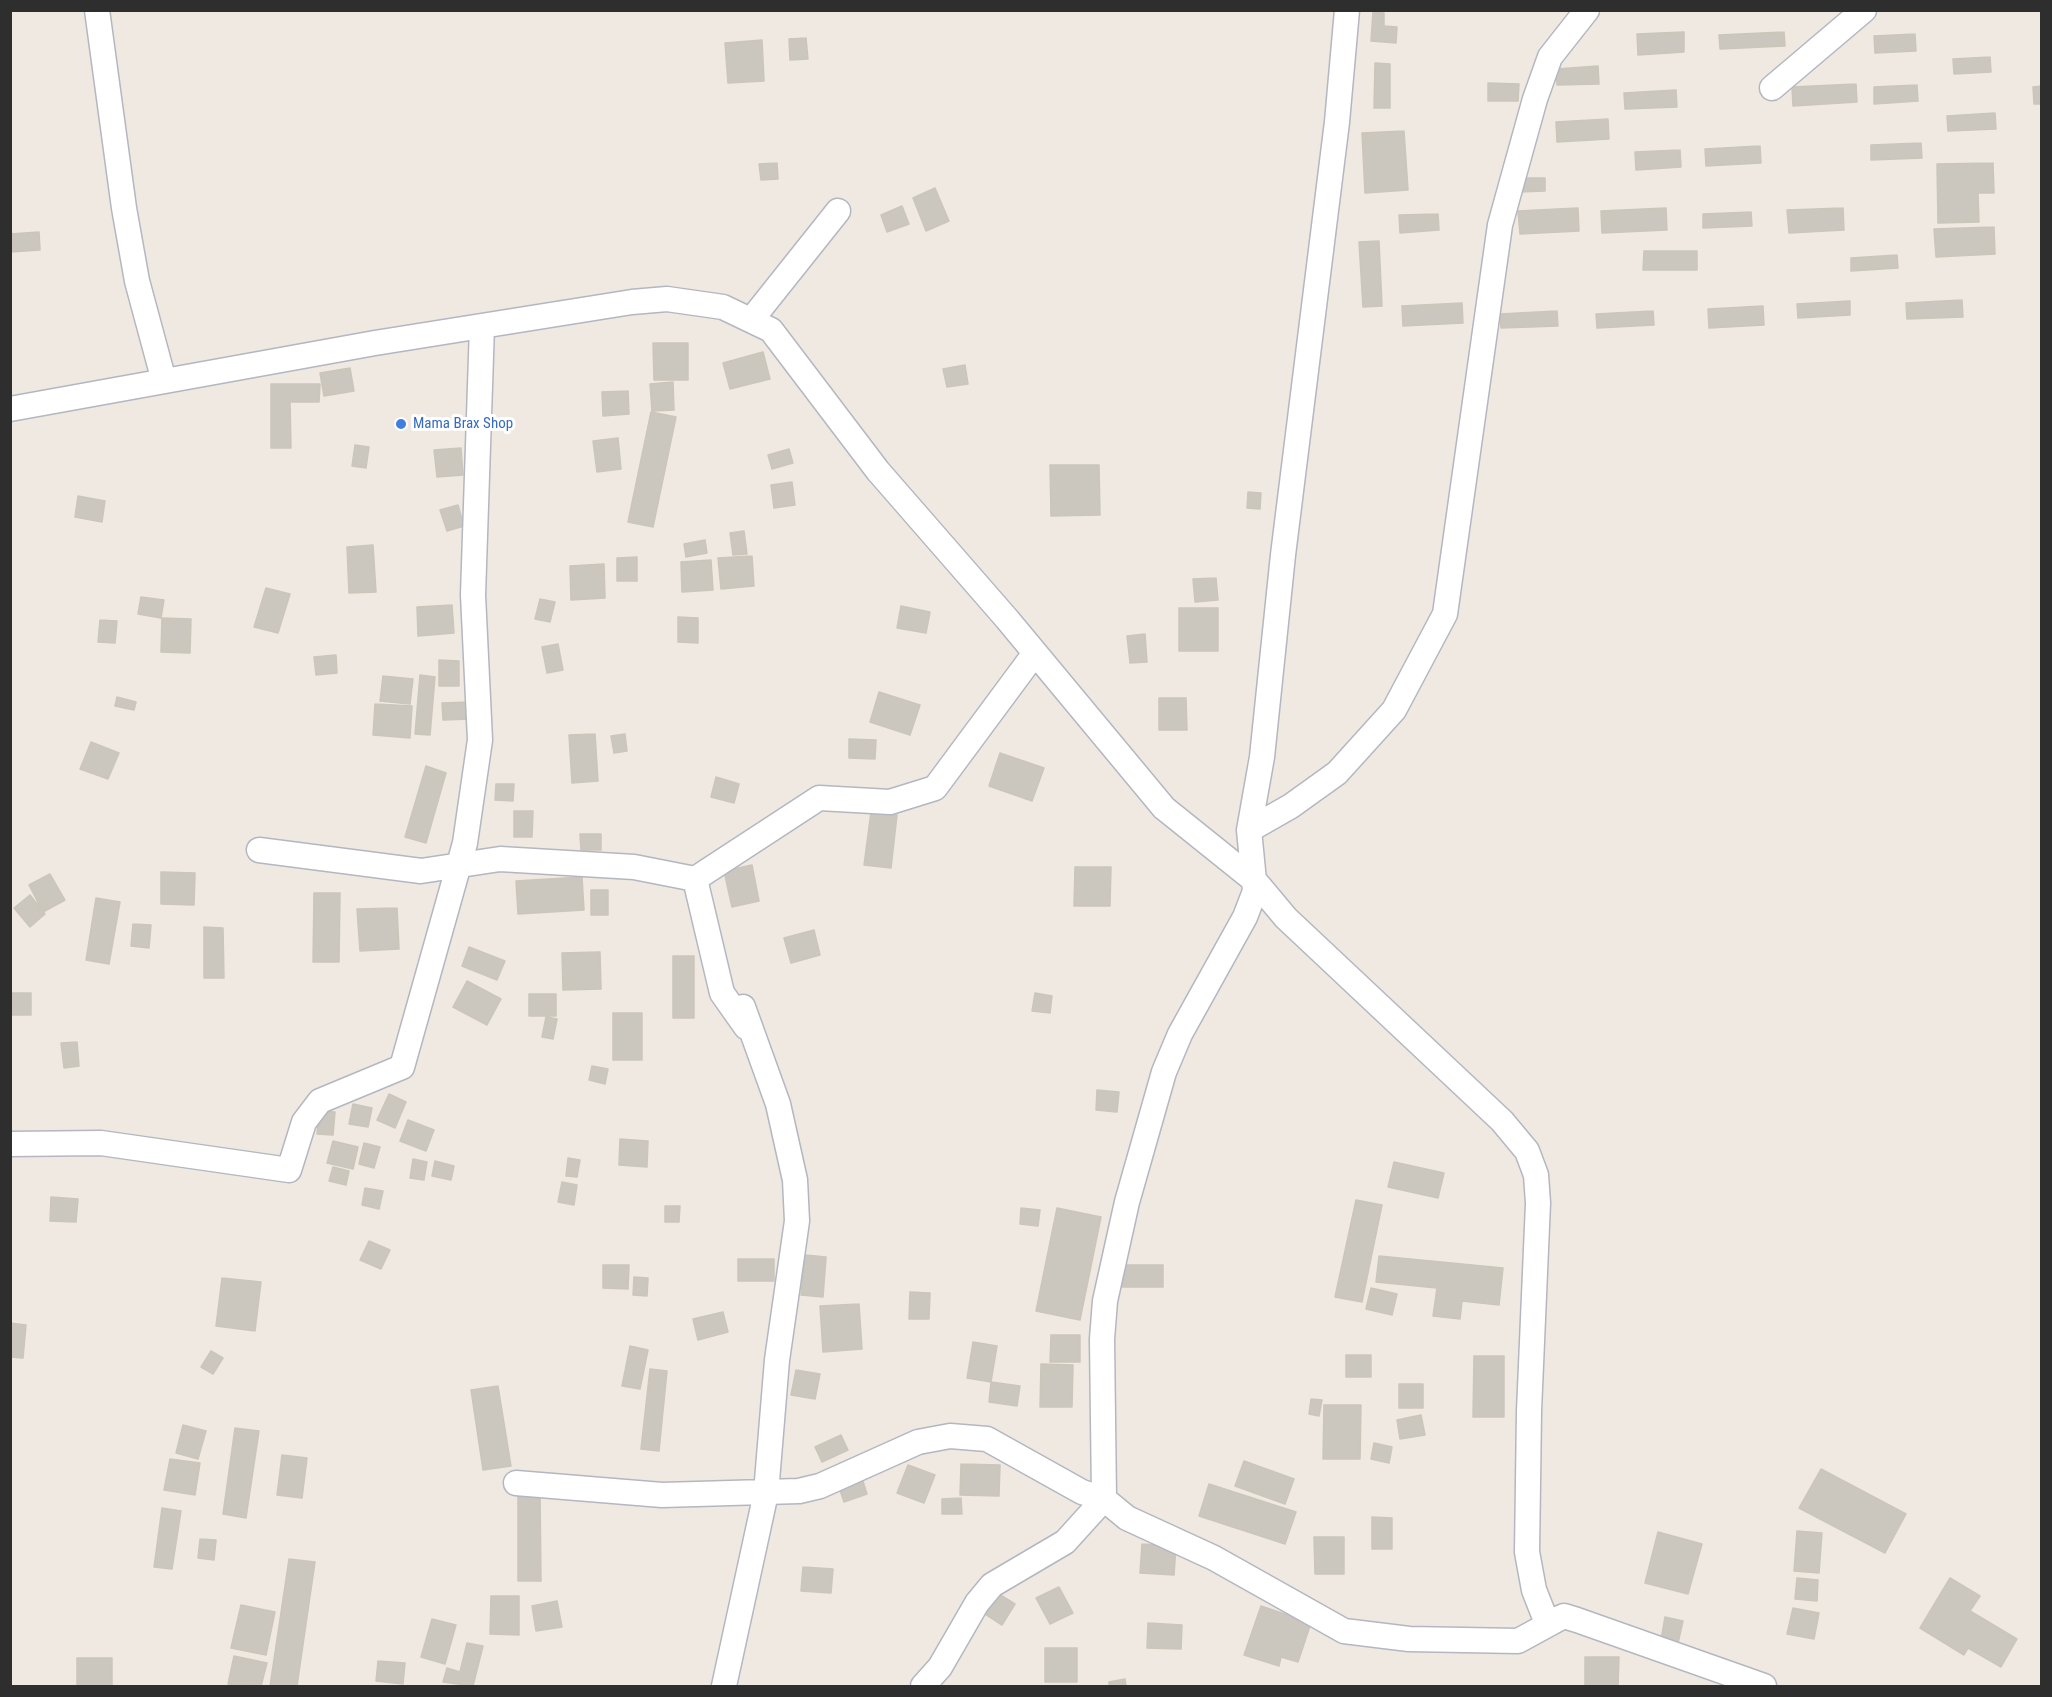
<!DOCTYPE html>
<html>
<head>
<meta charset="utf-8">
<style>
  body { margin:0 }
  #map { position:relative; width:2052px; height:1697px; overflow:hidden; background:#efe9e1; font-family:"Roboto Condensed",sans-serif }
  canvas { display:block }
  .frame { position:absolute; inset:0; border:12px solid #2e2e2e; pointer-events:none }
</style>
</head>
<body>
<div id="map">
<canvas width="2052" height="1697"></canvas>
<div class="frame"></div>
</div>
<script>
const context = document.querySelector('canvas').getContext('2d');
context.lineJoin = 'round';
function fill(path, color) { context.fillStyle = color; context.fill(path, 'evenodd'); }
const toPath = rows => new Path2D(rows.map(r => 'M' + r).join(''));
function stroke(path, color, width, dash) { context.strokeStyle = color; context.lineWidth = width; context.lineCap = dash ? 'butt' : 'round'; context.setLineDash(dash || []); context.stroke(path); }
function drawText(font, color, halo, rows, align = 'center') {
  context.font = font + ' "Roboto Condensed",sans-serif'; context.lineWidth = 6; context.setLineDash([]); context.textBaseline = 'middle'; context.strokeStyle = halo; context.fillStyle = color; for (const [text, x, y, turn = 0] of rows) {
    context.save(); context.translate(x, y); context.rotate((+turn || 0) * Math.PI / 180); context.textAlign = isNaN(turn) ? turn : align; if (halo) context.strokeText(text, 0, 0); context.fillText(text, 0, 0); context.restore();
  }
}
const building = toPath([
  [1373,12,1384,13,1384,26,1397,27,1396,43,1371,41,1373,12],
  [1684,32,1684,52,1638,55,1637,34,1684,32],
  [1784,32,1785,46,1720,49,1719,35,1784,32],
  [1915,34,1916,51,1875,53,1874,36,1915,34],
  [806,38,808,59,790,60,789,39,806,38],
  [762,40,764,81,728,83,725,43,762,40],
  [1990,57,1991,72,1954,74,1953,59,1990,57],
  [1375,63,1390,64,1390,108,1374,108,1375,63],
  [1598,66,1599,84,1557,85,1556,69,1598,66],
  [1488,83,1519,84,1518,101,1488,101,1488,83],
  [1856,84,1857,102,1793,106,1792,87,1856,84],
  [1917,85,1918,101,1874,104,1874,87,1917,85],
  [2042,86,2042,104,2034,104,2033,87,2042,86],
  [1676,90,1677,107,1625,109,1624,93,1676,90],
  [1995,113,1996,129,1948,131,1947,116,1995,113],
  [1608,119,1609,139,1557,142,1556,122,1608,119],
  [1404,131,1408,190,1365,193,1362,133,1404,131],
  [1921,143,1922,158,1871,160,1871,145,1921,143],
  [1760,146,1761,163,1706,166,1705,149,1760,146],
  [1680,150,1681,167,1636,170,1635,152,1680,150],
  [777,163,778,179,761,180,759,164,777,163],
  [1993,163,1994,193,1978,193,1979,222,1938,223,1937,164,1993,163],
  [1519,178,1545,178,1545,191,1519,192,1519,178],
  [935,188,949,221,926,231,913,198,935,188],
  [902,206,909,224,887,232,881,215,902,206],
  [1578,208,1579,231,1520,234,1518,211,1578,208],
  [1666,208,1667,230,1602,233,1601,211,1666,208],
  [1843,208,1844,230,1789,233,1787,210,1843,208],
  [1751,212,1752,226,1703,228,1703,214,1751,212],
  [1438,214,1439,230,1400,233,1399,215,1438,214],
  [1994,227,1995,254,1936,257,1934,229,1994,227],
  [39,232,40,250,10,252,10,234,39,232],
  [1379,241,1382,306,1363,307,1359,242,1379,241],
  [1644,251,1697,251,1697,270,1643,270,1644,251],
  [1897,255,1898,268,1851,271,1851,258,1897,255],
  [1962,300,1963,317,1907,319,1906,303,1962,300],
  [1850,301,1850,315,1798,318,1797,304,1850,301],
  [1462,303,1463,323,1403,326,1402,306,1462,303],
  [1763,306,1764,325,1709,328,1708,309,1763,306],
  [1557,311,1558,326,1501,328,1500,314,1557,311],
  [1653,311,1654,325,1597,328,1596,314,1653,311],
  [653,343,688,343,688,380,654,380,653,343],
  [763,352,770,379,730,389,723,363,763,352],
  [965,365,968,384,947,387,943,369,965,365],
  [350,368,354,391,324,396,320,373,350,368],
  [673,382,674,410,652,411,650,384,673,382],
  [271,384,320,384,319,402,290,402,291,448,271,448,271,384],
  [628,391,629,414,603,416,602,392,628,391],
  [651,412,676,417,653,527,628,522,651,412],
  [618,438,621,469,597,472,593,441,618,438],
  [355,445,369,447,366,468,352,466,355,445],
  [461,448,463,475,437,477,434,450,461,448],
  [789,449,793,463,772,469,768,455,789,449],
  [1050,465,1099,465,1100,515,1051,516,1050,465],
  [792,482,795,505,774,508,771,485,792,482],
  [1248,492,1261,493,1260,509,1247,508,1248,492],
  [78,496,105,501,102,522,75,517,78,496],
  [458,505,464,526,447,531,440,510,458,505],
  [744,531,747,554,733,555,730,533,744,531],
  [705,540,707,553,686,557,684,544,705,540],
  [373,545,376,592,349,593,347,547,373,545],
  [752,556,754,586,721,589,718,558,752,556],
  [637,557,637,581,617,581,617,558,637,557],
  [711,560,713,590,682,592,681,562,711,560],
  [604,564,605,598,571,600,570,566,604,564],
  [1216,578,1218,600,1195,602,1193,579,1216,578],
  [266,588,290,594,278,633,254,627,266,588],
  [141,597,164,600,161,618,138,614,141,597],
  [540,599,555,602,550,622,535,619,540,599],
  [452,605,454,633,418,636,417,607,452,605],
  [901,606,930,612,926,633,897,628,901,606],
  [1179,608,1218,608,1218,651,1179,651,1179,608],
  [678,617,698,618,698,643,678,642,678,617],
  [162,618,191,619,190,653,161,652,162,618],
  [100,620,117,621,115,643,98,642,100,620],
  [1145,634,1147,662,1130,663,1127,636,1145,634],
  [558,644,563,670,547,673,542,647,558,644],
  [336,655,337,673,316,675,314,657,336,655],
  [439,660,459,661,459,686,439,686,439,660],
  [420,675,435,677,430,735,415,734,420,675],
  [383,676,413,679,410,704,380,701,383,676],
  [879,692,920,705,910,735,870,722,879,692],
  [117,697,136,702,134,710,115,706,117,697],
  [1159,698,1186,698,1187,730,1159,730,1159,698],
  [470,702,470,719,443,720,442,703,470,702],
  [375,704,412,706,410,738,373,735,375,704],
  [595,734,598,781,572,783,569,735,595,734],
  [625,734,627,751,614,753,611,736,625,734],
  [849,739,876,740,875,759,849,758,849,739],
  [91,742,119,753,108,779,80,769,91,742],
  [1000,753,1044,768,1032,801,989,786,1000,753],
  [426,766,446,773,426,843,405,837,426,766],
  [716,777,739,784,734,803,711,797,716,777],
  [496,784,514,784,513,801,495,800,496,784],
  [514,811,533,811,532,837,514,837,514,811],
  [871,812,897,815,891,868,864,865,871,812],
  [580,834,601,834,601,850,581,850,580,834],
  [752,865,759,901,732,907,724,871,752,865],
  [1075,867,1111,867,1110,906,1074,906,1075,867],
  [161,872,195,873,194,905,161,904,161,872],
  [50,874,65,900,43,912,29,885,50,874],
  [582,877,584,910,518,914,516,881,582,877],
  [591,890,608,890,608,915,591,915,591,890],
  [314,893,340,893,339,962,313,962,314,893],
  [30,895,45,914,30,927,14,908,30,895],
  [96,898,120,902,109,964,86,960,96,898],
  [397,908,399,949,360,951,357,909,397,908],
  [133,924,151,925,149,948,131,946,133,924],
  [204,927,223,928,224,978,204,978,204,927],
  [814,930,820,955,791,963,784,938,814,930],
  [469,947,505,961,497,980,462,966,469,947],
  [600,952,601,989,563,990,562,953,600,952],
  [673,956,694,956,694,1018,673,1018,673,956],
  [467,981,501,999,487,1025,453,1007,467,981],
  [10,993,31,993,31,1015,10,1015,10,993],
  [1035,993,1052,996,1050,1013,1032,1011,1035,993],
  [529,994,556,994,556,1016,529,1016,529,994],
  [613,1013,642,1013,642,1060,613,1060,613,1013],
  [546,1017,557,1019,553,1039,542,1037,546,1017],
  [77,1042,79,1066,64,1068,61,1043,77,1042],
  [592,1066,608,1069,605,1084,589,1080,592,1066],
  [1097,1090,1119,1092,1117,1112,1096,1110,1097,1090],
  [389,1094,406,1102,395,1128,377,1120,389,1094],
  [353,1104,372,1108,368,1127,349,1124,353,1104],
  [319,1111,335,1112,333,1135,317,1134,319,1111],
  [408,1120,434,1130,426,1151,400,1141,408,1120],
  [620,1139,648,1141,647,1167,619,1165,620,1139],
  [333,1141,358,1147,353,1169,327,1163,333,1141],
  [364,1143,380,1147,374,1168,359,1164,364,1143],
  [568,1158,580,1160,577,1177,566,1176,568,1158],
  [413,1159,427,1162,424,1180,410,1178,413,1159],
  [435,1161,454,1166,451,1180,432,1176,435,1161],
  [1394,1162,1444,1173,1438,1198,1388,1187,1394,1162],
  [333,1167,349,1171,346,1185,329,1181,333,1167],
  [562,1182,577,1185,574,1205,558,1202,562,1182],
  [365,1188,383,1191,379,1209,362,1205,365,1188],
  [51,1197,78,1199,76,1222,50,1221,51,1197],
  [1356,1200,1382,1205,1362,1302,1335,1297,1356,1200],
  [665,1206,680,1206,679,1222,665,1222,665,1206],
  [1021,1208,1040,1210,1038,1226,1020,1224,1021,1208],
  [1057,1208,1101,1217,1080,1320,1036,1311,1057,1208],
  [369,1241,390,1250,381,1269,360,1260,369,1241],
  [805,1255,826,1257,823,1297,801,1295,805,1255],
  [1379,1256,1503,1268,1499,1305,1462,1301,1460,1319,1433,1316,1437,1288,1376,1282,1379,1256],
  [738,1259,774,1259,774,1281,738,1281,738,1259],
  [603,1265,629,1265,628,1289,603,1288,603,1265],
  [1122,1265,1163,1265,1163,1287,1122,1287,1122,1265],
  [634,1277,648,1278,647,1296,633,1295,634,1277],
  [222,1278,261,1282,255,1331,216,1326,222,1278],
  [1371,1288,1397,1294,1392,1315,1366,1309,1371,1288],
  [910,1292,930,1293,929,1319,909,1319,910,1292],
  [859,1304,862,1349,823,1352,820,1306,859,1304],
  [723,1312,728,1332,698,1340,693,1319,723,1312],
  [10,1323,26,1325,23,1358,10,1357,10,1323],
  [1051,1335,1080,1335,1080,1362,1050,1362,1051,1335],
  [973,1342,997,1346,991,1382,967,1378,973,1342],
  [630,1346,648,1350,640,1389,622,1386,630,1346],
  [211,1351,223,1358,213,1374,201,1367,211,1351],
  [1346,1355,1371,1355,1371,1377,1346,1377,1346,1355],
  [1474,1356,1504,1356,1504,1417,1473,1417,1474,1356],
  [1041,1364,1073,1365,1072,1407,1040,1407,1041,1364],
  [650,1369,667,1371,659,1451,641,1449,650,1369],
  [796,1370,820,1374,815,1399,791,1395,796,1370],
  [991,1382,1020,1386,1017,1406,989,1402,991,1382],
  [1399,1384,1423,1384,1423,1408,1399,1408,1399,1384],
  [498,1386,511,1466,483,1470,471,1390,498,1386],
  [1311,1399,1322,1400,1319,1416,1309,1414,1311,1399],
  [1324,1405,1361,1405,1360,1459,1323,1459,1324,1405],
  [1421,1415,1425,1435,1400,1439,1397,1420,1421,1415],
  [183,1425,206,1431,198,1459,176,1453,183,1425],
  [235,1428,259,1431,246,1518,223,1514,235,1428],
  [841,1435,848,1450,822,1462,815,1447,841,1435],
  [1374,1443,1392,1447,1389,1463,1371,1459,1374,1443],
  [282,1455,307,1458,302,1498,277,1495,282,1455],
  [170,1459,200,1463,195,1495,164,1490,170,1459],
  [1244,1461,1294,1479,1285,1504,1235,1486,1244,1461],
  [961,1464,1000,1465,999,1496,960,1495,961,1464],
  [908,1465,935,1475,924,1503,897,1493,908,1465],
  [1821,1469,1906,1514,1885,1553,1799,1508,1821,1469],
  [861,1475,867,1494,844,1502,838,1484,861,1475],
  [1209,1484,1296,1512,1285,1544,1199,1516,1209,1484],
  [518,1490,540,1490,541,1581,518,1581,518,1490],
  [961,1498,962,1514,942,1514,942,1499,961,1498],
  [162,1508,181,1511,172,1569,154,1567,162,1508],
  [1372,1517,1392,1518,1392,1549,1372,1549,1372,1517],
  [1797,1531,1822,1533,1819,1573,1794,1571,1797,1531],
  [1658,1532,1702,1544,1688,1594,1645,1583,1658,1532],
  [1314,1537,1344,1537,1344,1574,1315,1574,1314,1537],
  [200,1539,216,1540,214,1560,198,1558,200,1539],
  [1142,1544,1176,1546,1174,1575,1140,1573,1142,1544],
  [289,1559,315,1562,297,1686,270,1686,289,1559],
  [803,1567,833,1569,831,1593,801,1591,803,1567],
  [1797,1578,1818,1580,1817,1601,1795,1599,1797,1578],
  [1950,1578,1980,1596,1970,1611,2017,1639,2001,1667,1968,1648,1964,1655,1920,1628,1950,1578],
  [1059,1587,1073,1613,1050,1624,1036,1598,1059,1587],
  [994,1591,1015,1604,1002,1625,982,1612,994,1591],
  [491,1596,519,1596,519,1635,490,1634,491,1596],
  [557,1601,562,1627,536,1631,532,1606,557,1601],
  [241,1605,275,1612,266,1655,231,1648,241,1605],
  [1261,1606,1311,1623,1298,1662,1281,1657,1279,1666,1244,1655,1261,1606],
  [1793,1608,1819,1613,1814,1639,1787,1634,1793,1608],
  [1665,1617,1683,1621,1678,1643,1661,1640,1665,1617],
  [432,1619,456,1625,445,1664,421,1657,432,1619],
  [1148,1623,1182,1625,1181,1649,1147,1648,1148,1623],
  [467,1643,483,1646,473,1686,443,1682,447,1668,460,1672,467,1643],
  [1045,1648,1077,1648,1077,1682,1045,1682,1045,1648],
  [234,1656,267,1663,261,1686,228,1684,234,1656],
  [1585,1657,1619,1657,1618,1686,1585,1686,1585,1657],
  [77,1658,112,1658,112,1686,77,1686,77,1658],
  [378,1661,405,1663,403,1684,376,1681,378,1661],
  [1125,1679,1126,1686,1109,1686,1109,1682,1125,1679]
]);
const minor = toPath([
  [97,10,124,208,137,281,164,381],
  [1772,88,1864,10],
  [752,319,838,211],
  [10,409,375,343,632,302,667,299,723,307,771,330,878,471,1007,619,1164,808,1255,881,1286,918,1502,1121,1527,1151,1536,1175,1538,1203,1529,1411,1527,1552,1534,1590,1547,1623,1564,1616,1577,1620,1764,1686],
  [1249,830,1291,806,1337,773,1394,710,1445,614,1500,225,1535,99,1550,57,1587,10],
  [259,850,421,871,500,859,634,867,695,879,819,798,890,802,935,788,1035,653],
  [695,879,722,993,746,1027],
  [10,1144,101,1143,289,1170,304,1122,320,1101,402,1067,465,843,480,740,473,595,482,326],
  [516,1483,662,1495,799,1491,820,1486,918,1442,950,1436,987,1439,1082,1492,1104,1499,1127,1518,1214,1558,1344,1631,1409,1639,1518,1641,1562,1617],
  [724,1686,766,1493,777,1360,797,1221,795,1180,778,1104,743,1007],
  [923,1686,940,1667,977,1603,992,1585,1065,1542,1104,1499,1102,1339,1105,1301,1127,1202,1164,1072,1180,1034,1245,917,1255,891,1249,830,1262,757,1283,555,1337,122,1347,10]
]);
const markers = [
  [401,424,6,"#3f7fe0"]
];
const shopNames = [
  ["Mama Brax Shop",413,424]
];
fill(building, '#cbc7bf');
stroke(building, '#cbc5ba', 1.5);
stroke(minor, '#b4b7c1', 27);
stroke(minor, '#fff', 24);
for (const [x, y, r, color] of markers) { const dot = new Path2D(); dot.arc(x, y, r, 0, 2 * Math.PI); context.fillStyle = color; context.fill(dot); stroke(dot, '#fff', 2); }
drawText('15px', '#366cbe', '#fff', shopNames, 'left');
</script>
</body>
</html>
